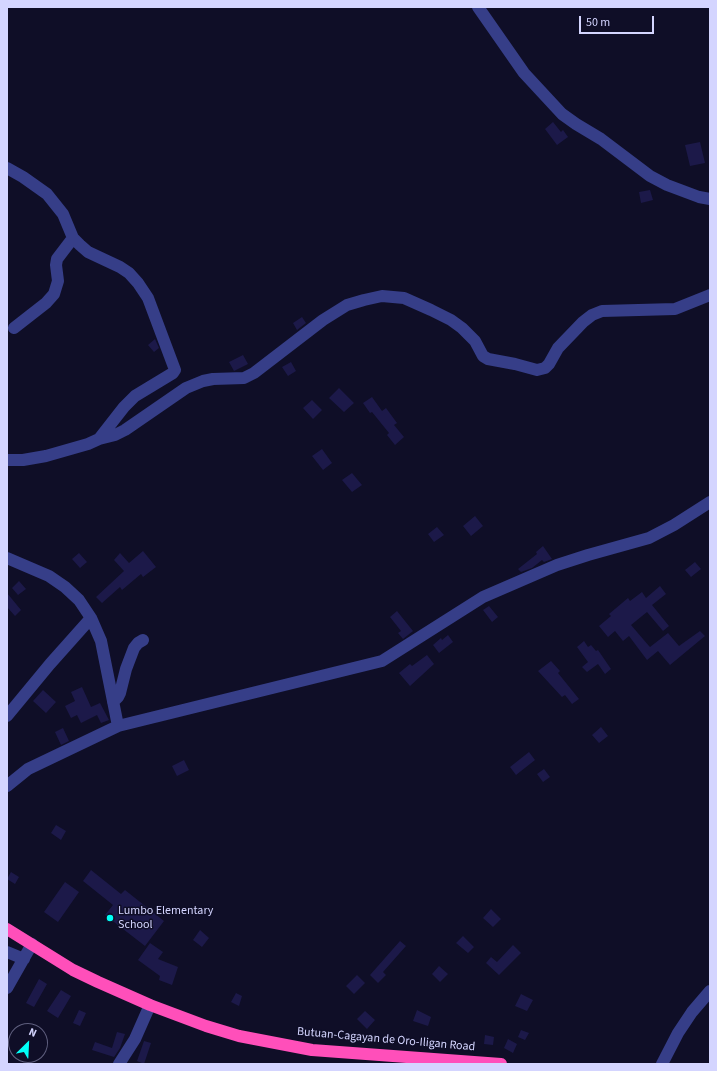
<!DOCTYPE html>
<html>
<head>
<meta charset="utf-8">
<style>
  body { margin:0 }
  #map { position:relative; width:717px; height:1071px; overflow:hidden; background:#0f0e27; font-family:"Source Sans 3",sans-serif }
  canvas { display:block }
  .frame { position:absolute; inset:0; border:8px solid #d4d5ff; pointer-events:none }
  .north { position:absolute; left:8px; top:1023px; width:40px; height:40px; box-sizing:border-box; background:#0f0e27; border:1px solid #5e5e7d; border-radius:50%; rotate:24deg; font-size:11px; font-weight:700; line-height:16px; text-align:center; color:#d4d5ff }
  .north::after { content:''; display:block; margin:auto; width:14px; height:18px; background:#00fff7; clip-path:polygon(50% 0,100% 100%,50% 72%,0 100%) }
  .scale { position:absolute; left:579px; top:16px; width:75px; height:18px; box-sizing:border-box; border:2px solid #d4d5ff; border-top:0; padding-left:5px; font-size:12px; line-height:14px; white-space:nowrap; color:#d4d5ff; -webkit-text-stroke:3px #0f0e27; paint-order:stroke }
</style>
</head>
<body>
<div id="map">
<canvas width="717" height="1071"></canvas>
<div class="frame"></div>
<div class="north">N</div>
<div class="scale">50 m</div>
</div>
<script>
const context = document.querySelector('canvas').getContext('2d');
context.lineJoin = 'round';
function fill(path, color) { context.fillStyle = color; context.fill(path, 'evenodd'); }
const toPath = rows => new Path2D(rows.map(r => 'M' + r).join(''));
function stroke(path, color, width, dash) { context.strokeStyle = color; context.lineWidth = width; context.lineCap = dash ? 'butt' : 'round'; context.setLineDash(dash || []); context.stroke(path); }
function drawText(font, color, halo, rows, align = 'center') {
  context.font = font + ' "Source Sans 3",sans-serif'; context.lineWidth = 3; context.setLineDash([]); context.textBaseline = 'middle'; context.strokeStyle = halo; context.fillStyle = color; for (const [text, x, y, turn = 0] of rows) {
    context.save(); context.translate(x, y); context.rotate((+turn || 0) * Math.PI / 180); context.textAlign = isNaN(turn) ? turn : align; if (halo) context.strokeText(text, 0, 0); context.fillText(text, 0, 0); context.restore();
  }
}
const building = toPath([
  [553,122,561,132,563,130,568,137,557,145,545,129],
  [700,142,705,163,690,166,685,145],
  [650,190,653,200,641,203,639,192],
  [302,317,306,323,297,330,293,323],
  [155,339,159,348,154,352,148,345],
  [243,355,248,364,234,371,229,362],
  [291,362,296,371,288,376,282,367],
  [339,388,354,403,344,412,329,398],
  [372,397,382,411,386,408,397,423,394,425,404,437,395,445,387,435,389,433,372,412,370,413,363,403],
  [312,400,322,410,313,419,303,408],
  [322,449,332,463,323,470,312,456],
  [352,473,362,485,352,492,342,480],
  [475,516,483,526,471,536,463,526],
  [437,527,444,535,434,542,428,534],
  [543,546,552,559,544,562,542,560,532,568,521,572,518,569,537,554,536,552],
  [143,551,156,567,143,577,141,574,122,590,120,587,102,603,96,597,124,571,114,560,120,553,129,563],
  [79,553,87,562,80,568,72,559],
  [695,562,701,569,691,577,685,570],
  [19,581,26,589,18,595,12,588],
  [660,586,666,594,652,605,669,626,663,631,647,612,631,625,649,646,650,647,668,633,679,646,700,631,705,636,670,665,658,651,647,660,629,636,623,641,615,631,608,637,599,626,611,616,609,614,628,598,630,601,642,592,646,598],
  [7,593,21,610,15,616,7,607],
  [489,606,498,617,492,622,483,610],
  [397,611,413,631,403,639,398,633,401,631,390,617],
  [448,635,453,642,439,653,433,645,441,638,442,640],
  [584,641,588,647,591,645,596,651,598,650,611,669,605,674,598,664,587,672,582,667,588,662,577,647],
  [427,655,434,664,410,686,399,673,410,664,412,666],
  [551,661,560,671,558,673,579,699,572,704,565,695,562,697,538,671],
  [82,687,91,707,100,703,109,720,101,723,97,715,81,723,77,715,71,718,65,706,75,701,71,692],
  [43,690,56,702,46,713,33,701],
  [601,727,608,736,599,743,592,735],
  [63,728,69,741,61,745,55,732],
  [529,752,535,760,516,775,510,767],
  [184,760,189,770,177,776,172,766],
  [544,769,550,777,543,782,537,774],
  [56,825,66,831,61,840,51,833],
  [91,870,121,894,125,890,164,921,145,946,105,915,113,905,83,881],
  [11,872,19,877,15,884,7,879],
  [65,882,79,892,58,922,44,912],
  [491,909,501,919,493,927,483,918],
  [200,930,209,938,202,947,193,940],
  [463,936,474,947,468,953,456,943],
  [400,941,406,946,383,972,386,975,378,983,370,975],
  [150,943,163,952,158,959,178,967,172,985,159,980,160,976,138,960],
  [513,945,521,953,499,975,486,963,491,957,497,962],
  [439,966,448,974,440,982,432,974],
  [357,975,365,983,354,994,346,986],
  [39,979,47,984,34,1007,26,1003],
  [61,990,71,996,58,1018,47,1011],
  [236,993,242,996,239,1006,231,1002],
  [521,994,533,1000,527,1011,515,1006],
  [79,1010,86,1013,80,1026,73,1023],
  [417,1010,431,1017,428,1026,413,1021],
  [365,1011,375,1020,367,1029,357,1019],
  [521,1030,529,1033,525,1040,518,1037],
  [117,1032,125,1034,120,1048,114,1057,92,1050,95,1042,112,1048],
  [485,1035,494,1037,493,1045,484,1044],
  [508,1039,517,1044,513,1053,504,1048],
  [144,1041,151,1043,144,1064,137,1061]
]);
const minor = toPath([
  [478,7,524,73,562,114,576,124,601,139,650,176,667,185,699,197,710,199],
  [7,168,23,177,47,194,63,214,73,238,80,245,88,252,120,267,129,273,138,283,148,298,175,370,173,373,135,396,124,407,99,439,88,444,46,456,23,460,7,460],
  [14,328,46,303,54,294,58,281,56,265,57,259,73,238],
  [99,439,115,435,125,430,186,388,203,381,213,379,244,378,254,373,323,320,347,305,364,300,382,296,404,298,431,310,451,320,462,328,475,341,483,356,488,359,515,364,537,370,545,368,549,364,558,348,583,322,592,315,602,311,675,309,710,295],
  [7,558,49,576,65,587,79,600,91,618,101,641,118,726],
  [113,702,118,697,120,693,126,669,134,648,138,643,143,640],
  [7,716,50,664,91,618],
  [7,786,28,769,118,726,382,661,483,597,557,565,588,555,649,538,674,525,710,502],
  [7,952,24,959],
  [7,988,32,944],
  [119,1064,135,1039,150,1005],
  [662,1064,678,1033,692,1012,710,991]
]);
const highway = toPath([
  [7,929,73,970,98,982,150,1005,206,1026,239,1036,312,1050,501,1064]
]);
const markers = [
  [110,918,4,"#00fff7"]
];
const poiNames = [
  ["Lumbo Elementary",118,911],
  ["School",118,925]
];
const streetNames = [
  ["Butuan-Cagayan de Oro-Iligan Road",386,1040,5]
];
fill(building, '#1c1949');
stroke(minor, '#363e88', 12);
stroke(highway, '#ff4fba', 12);
for (const [x, y, r, color] of markers) { const dot = new Path2D(); dot.arc(x, y, r, 0, 2 * Math.PI); context.fillStyle = color; context.fill(dot); stroke(dot, '#0f0e27', 1.5); }
drawText('12px', '#d4d5ff', '#0f0e27', poiNames, 'left');
drawText('12px', '#d4d5ff', '#0f0e27', streetNames);
</script>
</body>
</html>
